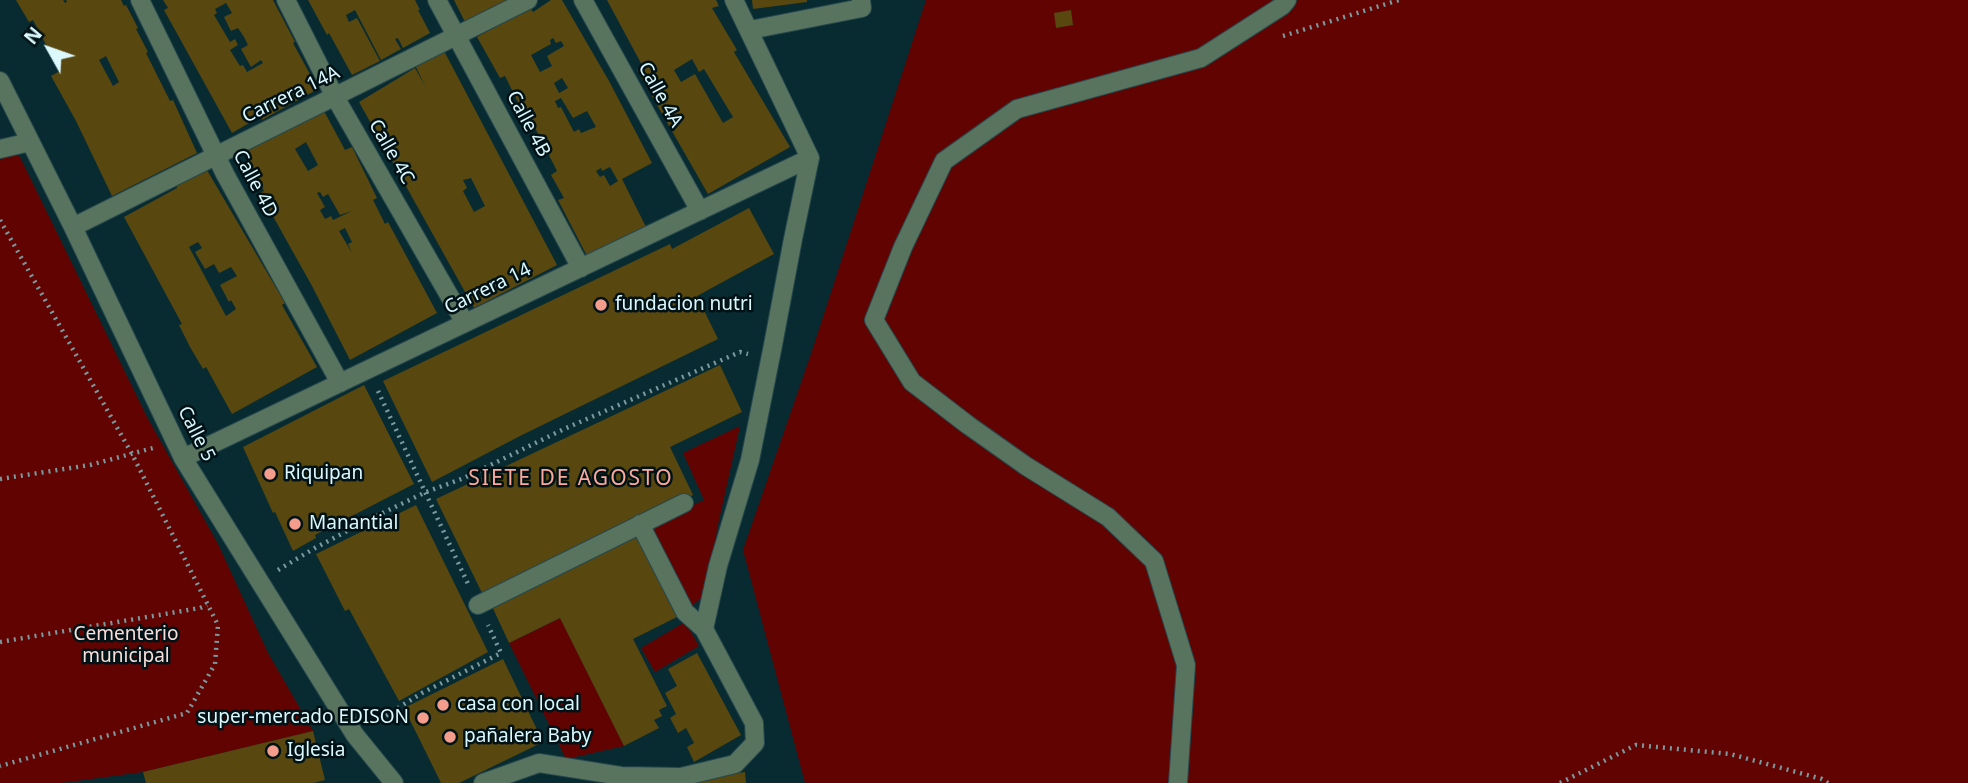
<!DOCTYPE html>
<html>
<head>
<meta charset="utf-8">
<style>
  body { margin:0 }
  #map { position:relative; width:1968px; height:783px; overflow:hidden; background:#082b31; font-family:"Noto Sans",sans-serif }
  canvas { display:block }
  .north { position:absolute; left:14px; top:14px; width:70px; height:70px; -webkit-text-stroke:5px #001216; paint-order:stroke; rotate:310deg; font-size:19px; font-weight:700; line-height:28px; text-align:center; color:#dbf8fd }
  .north::after { content:''; display:block; margin:auto; width:24px; height:32px; background:#dbf8fd; clip-path:polygon(50% 0,100% 100%,50% 72%,0 100%) }
</style>
</head>
<body>
<div id="map">
<canvas width="1968" height="783"></canvas>
<div class="north">N</div>
</div>
<script>
const context = document.querySelector('canvas').getContext('2d');
context.lineJoin = 'round';
function fill(path, color) { context.fillStyle = color; context.fill(path, 'evenodd'); }
const toPath = rows => new Path2D(rows.map(r => 'M' + r).join(''));
function stroke(path, color, width, dash) { context.strokeStyle = color; context.lineWidth = width; context.lineCap = dash ? 'butt' : 'round'; context.setLineDash(dash || []); context.stroke(path); }
function drawText(font, color, halo, rows, align = 'center') {
  context.font = font + ' "Noto Sans",sans-serif'; context.lineWidth = 5; context.setLineDash([]); context.textBaseline = 'middle'; context.strokeStyle = halo; context.fillStyle = color; for (const [text, x, y, turn = 0] of rows) {
    context.save(); context.translate(x, y); context.rotate((+turn || 0) * Math.PI / 180); context.textAlign = isNaN(turn) ? turn : align; if (halo) context.strokeText(text, 0, 0); context.fillText(text, 0, 0); context.restore();
  }
}
const green = toPath([
  [926,0,1968,0,1968,783,805,783,743,550,811,354],
  [17,151,147,417,218,544,268,653,313,731,143,772,61,783,0,783,0,155],
  [740,426,717,529,710,591,688,609,649,526,704,500,683,453],
  [560,618,624,746,566,759,509,643],
  [685,622,699,646,655,672,641,648]
]);
const building = toPath([
  [16,0,63,0,65,3,67,2,66,0,121,0,124,6,126,5,138,28,136,29,148,52,146,53,170,101,173,100,197,153,112,196,76,121,51,76,60,71,33,20,29,22],
  [106,56,119,82,113,86,99,60],
  [163,0,273,0,295,42,293,43,318,89,262,120,261,116,232,133,164,10,168,8],
  [226,3,232,13,224,17,231,31,238,28,244,37,248,45,241,49,251,67,261,60,263,63,247,72,243,65,240,66,230,50,238,45,235,39,230,42,214,15,217,13,215,9],
  [308,0,415,0,420,10,418,10,430,33,403,48,398,38,395,39,401,49,381,60,355,10,346,15,349,22,357,18,380,61,352,75,329,33,327,35],
  [454,0,509,0,465,22],
  [551,0,562,0,609,81,652,163,622,179,646,227,587,256,558,200,564,198,551,175,557,171,532,122,525,125,514,104,518,102,505,76,500,78,477,37,530,7,533,12],
  [553,38,556,43,561,41,564,46,547,56,552,66,540,72,531,55,551,44,550,40],
  [562,78,568,88,559,93,554,83],
  [561,98,573,118,587,111,596,127,581,133,579,129,574,132,561,107,558,108,555,101],
  [610,167,618,181,610,186,604,175,600,177,596,171,601,168,602,171],
  [607,0,716,0,719,6,712,8,737,50,734,52,790,147,708,194,637,70,643,67],
  [692,59,699,72,704,69,733,117,723,123,695,74,681,82,674,70],
  [752,0,807,0,807,2,753,9],
  [1071,10,1073,25,1056,28,1054,13],
  [443,49,557,265,474,308,359,102,415,68,425,86,414,63],
  [471,178,485,206,474,212,463,191,467,188,463,180],
  [324,111,345,150,352,147,377,198,373,200,385,224,388,222,437,313,350,360,312,286,260,193,264,191,244,152],
  [306,142,318,165,308,171,295,149],
  [320,192,323,197,328,194,340,215,352,211,333,220,331,216,325,219,320,210,325,207,317,193],
  [345,228,352,242,348,244,352,253,339,231],
  [204,165,285,303,282,305,317,367,232,414,206,367,203,369,190,347,179,325,182,324,124,217,177,188,175,182],
  [198,242,202,248,195,252,205,269,214,264,219,273,231,267,237,276,220,285,229,302,231,300,236,309,226,316,189,247],
  [749,208,774,254,697,296,718,339,520,436,432,482,383,381,670,244,672,249],
  [720,365,742,412,670,447,693,495,483,595,436,499],
  [364,385,414,484,315,535,316,538,293,551,275,512,273,513,243,447],
  [416,505,488,652,399,701,349,609,345,611,316,554],
  [637,532,677,617,633,639,667,706,659,710,662,716,654,720,659,728,624,746,560,618,509,643,490,602],
  [697,653,741,735,694,762,687,747,694,743,686,728,678,733,670,718,676,714,665,693,677,686,668,669],
  [503,659,543,742,459,783,441,783,404,708],
  [313,731,325,780,313,783,146,783,143,772],
  [745,772,746,783,698,783,698,780]
]);
const path = toPath([
  [1283,36,1399,0],
  [0,220,132,454,218,625,215,664,187,713,0,766],
  [378,391,469,586],
  [0,479,90,465,153,448],
  [278,570,315,548,364,522,426,492,464,478,564,429,740,352,748,354],
  [0,642,200,608,207,605],
  [374,723,422,693,501,653,488,625],
  [1560,783,1636,745,1730,754,1822,779,1828,783]
]);
const minor = toPath([
  [140,0,225,174,340,383],
  [286,0,335,97,465,323],
  [437,0,581,268],
  [583,0,700,211],
  [750,30,862,8,861,0],
  [0,81,73,227,183,458,355,735,394,783],
  [0,149,30,142],
  [73,227,528,0],
  [183,458,810,158],
  [640,524,685,612,704,629],
  [478,605,684,503],
  [483,783,539,763,621,776,681,777,735,764,755,743,754,723,704,629,718,566,750,460,773,345,793,239,810,158,734,0],
  [1178,783,1186,665,1154,561,1108,517,1026,466,968,425,912,382,874,320,903,247,944,161,1017,109,1201,58,1282,6,1287,0]
]);
const markers = [
  [601,305,7,"#f49d8d"],
  [270,474,7,"#f49d8d"],
  [295,524,7,"#f49d8d"],
  [443,705,7,"#f49d8d"],
  [423,718,7,"#f49d8d"],
  [450,737,7,"#f49d8d"],
  [273,751,7,"#f49d8d"]
];
const streetNames = [
  ["Carrera 14A",291,95,-26],
  ["Calle 4A",660,95,61],
  ["Calle 4B",528,124,62],
  ["Calle 4C",391,152,60],
  ["Calle 4D",255,184,62],
  ["Carrera 14",488,289,-26],
  ["Calle 5",196,434,63]
];
const poiNames = [
  ["fundacion nutri",615,305],
  ["Riquipan",284,474],
  ["Manantial",309,524],
  ["casa con local",457,705],
  ["super-mercado EDISON",409,718,"right"],
  ["pañalera Baby",464,737],
  ["Iglesia",287,751]
];
const parkNames = [
  ["Cementerio",126,635],
  ["municipal",126,657]
];
const neighbourhoodNames = [
  ["SIETE DE AGOSTO",571,479]
];
fill(green, '#610300');
fill(building, '#58470f');
stroke(minor, '#26484e', 20);
stroke(path, '#7a9a9f', 4.5, [2, 5]);
stroke(minor, '#58735e', 18);
for (const [x, y, r, color] of markers) { const dot = new Path2D(); dot.arc(x, y, r, 0, 2 * Math.PI); context.fillStyle = color; context.fill(dot); stroke(dot, '#001216', 2.5); }
drawText('19px', '#dbf8fd', '#001216', streetNames);
drawText('19px', '#dbf8fd', '#001216', poiNames, 'left');
drawText('19px', '#f8ddd8', '#001216', parkNames);
context.letterSpacing = '2px';
drawText('21px', '#fba99a', '#001216', neighbourhoodNames);
context.letterSpacing = '0px';
</script>
</body>
</html>
